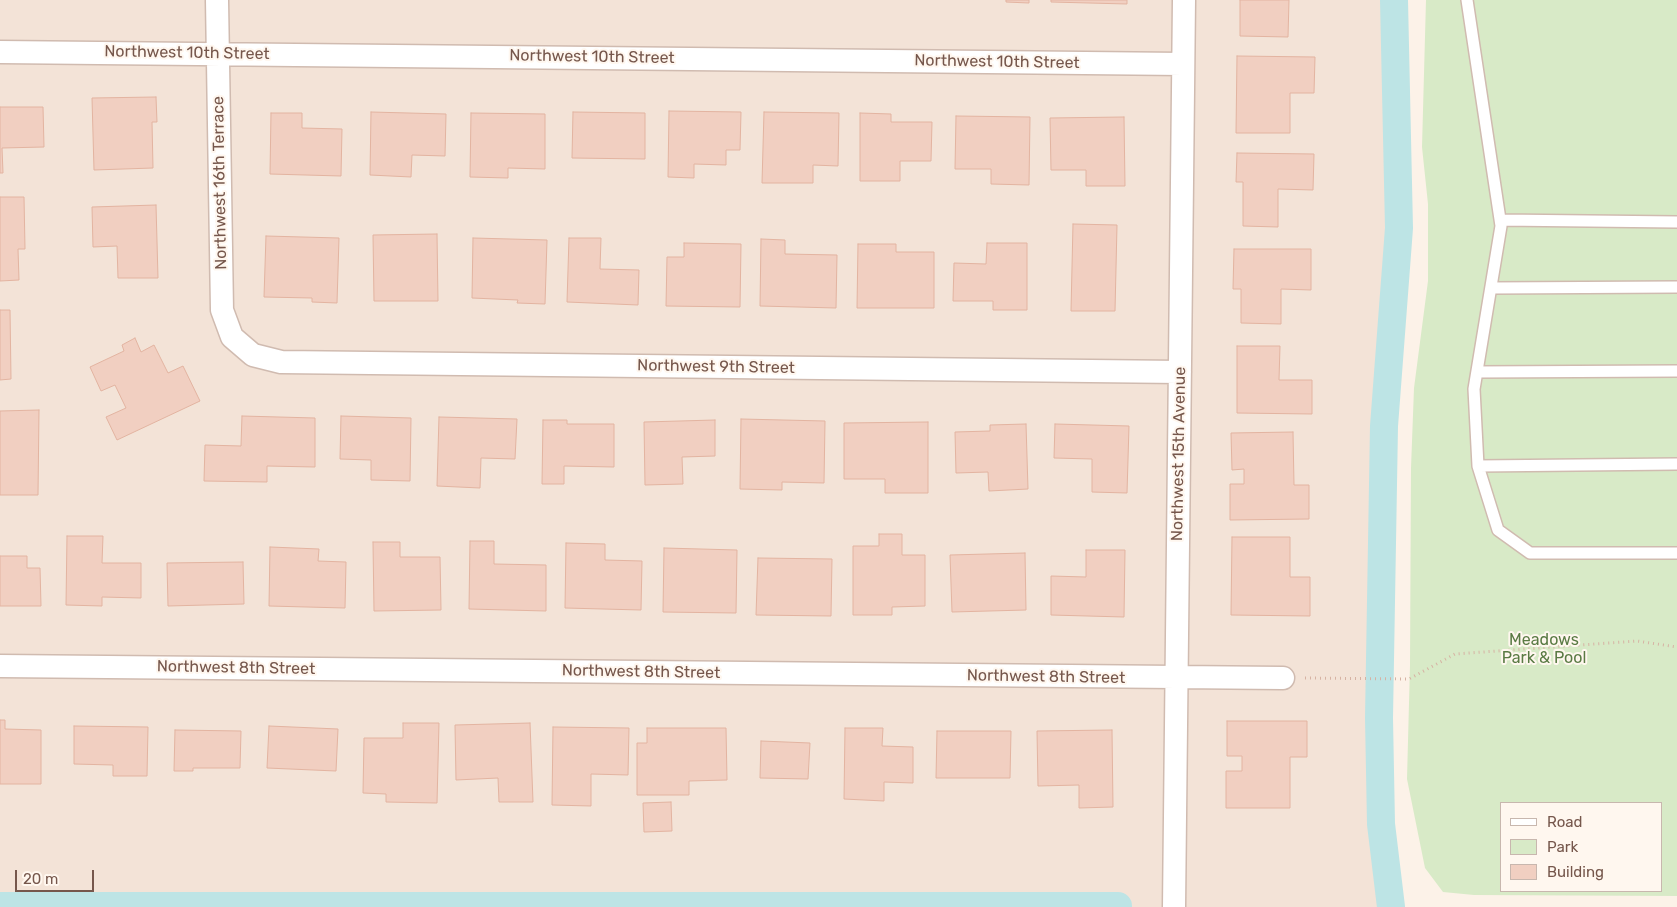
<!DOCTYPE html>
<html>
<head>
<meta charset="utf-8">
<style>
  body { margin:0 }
  #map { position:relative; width:1677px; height:907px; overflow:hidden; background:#fcf2e8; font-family:Rubik,sans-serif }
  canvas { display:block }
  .legend { position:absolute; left:1500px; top:802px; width:162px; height:90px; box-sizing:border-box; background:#fff7ef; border:1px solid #c8b7ae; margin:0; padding:6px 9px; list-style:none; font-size:15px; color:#76574c }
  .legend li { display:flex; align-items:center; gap:10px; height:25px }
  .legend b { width:25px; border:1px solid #c8b7ae }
  .scale { position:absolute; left:15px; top:870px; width:79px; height:22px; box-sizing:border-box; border:2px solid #76574c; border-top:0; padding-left:6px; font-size:15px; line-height:18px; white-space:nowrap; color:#76574c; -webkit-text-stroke:4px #fff7ef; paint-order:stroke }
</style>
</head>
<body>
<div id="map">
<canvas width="1677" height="907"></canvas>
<ul class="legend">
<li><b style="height:6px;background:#fff"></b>Road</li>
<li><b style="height:14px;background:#d8eac7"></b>Park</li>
<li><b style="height:14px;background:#f1cfc1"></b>Building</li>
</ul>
<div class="scale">20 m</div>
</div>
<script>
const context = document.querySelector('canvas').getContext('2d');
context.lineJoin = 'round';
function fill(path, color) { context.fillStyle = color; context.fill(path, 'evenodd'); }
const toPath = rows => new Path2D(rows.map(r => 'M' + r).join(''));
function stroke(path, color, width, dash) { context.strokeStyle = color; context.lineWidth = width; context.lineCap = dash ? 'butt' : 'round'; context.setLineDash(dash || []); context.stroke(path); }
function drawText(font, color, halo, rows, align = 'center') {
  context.font = font + ' Rubik,sans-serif'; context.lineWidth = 4; context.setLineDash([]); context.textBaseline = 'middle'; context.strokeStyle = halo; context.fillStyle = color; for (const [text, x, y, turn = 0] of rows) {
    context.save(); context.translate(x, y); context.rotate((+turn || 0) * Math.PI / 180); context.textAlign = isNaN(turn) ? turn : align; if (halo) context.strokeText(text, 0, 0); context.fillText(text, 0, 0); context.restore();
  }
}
const residential = toPath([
  [0,0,1394,0,1399,228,1384,426,1379,718,1381,824,1391,907,0,907]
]);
const green = toPath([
  [1426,0,1677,0,1677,896,1474,895,1443,892,1425,868,1407,779,1410,665,1411,468,1414,388,1428,281,1428,204,1422,147],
  [1501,803,1661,803,1661,891,1501,891]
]);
const canal = toPath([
  [0,906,1118,906],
  [1391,907,1381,824,1379,718,1384,426,1399,228,1394,0]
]);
const building = toPath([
  [1006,0,1029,0,1029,3,1006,2,1006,0],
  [1051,0,1127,0,1127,4,1051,2,1051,0],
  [1240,0,1289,0,1288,37,1240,36,1240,0],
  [1237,56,1315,57,1314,93,1290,93,1290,133,1236,133,1237,56],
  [156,97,157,122,152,122,153,168,94,170,92,98,156,97],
  [0,107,43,107,44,147,2,148,3,173,0,173,0,107],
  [669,111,741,112,740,150,726,150,726,165,694,164,694,178,668,177,669,111],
  [371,112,446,114,445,156,412,155,411,177,370,175,371,112],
  [573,112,645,113,645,159,572,158,573,112],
  [764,112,839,113,838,166,813,165,813,183,762,183,764,112],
  [271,113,302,113,302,128,342,129,341,176,270,174,271,113],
  [471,113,545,114,545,169,508,168,508,178,470,177,471,113],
  [860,113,891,114,891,122,932,122,931,161,900,161,900,181,860,181,860,113],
  [956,116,1030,117,1029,185,991,184,991,169,955,169,956,116],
  [1124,117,1125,186,1086,186,1086,170,1051,170,1050,118,1124,117],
  [1237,153,1314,154,1313,190,1278,189,1278,227,1243,226,1243,182,1236,182,1237,153],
  [0,197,24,197,25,249,18,249,19,280,0,281,0,197],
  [156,205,158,278,118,278,117,246,93,247,92,207,156,205],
  [1073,224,1117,225,1115,311,1071,311,1073,224],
  [437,234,438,301,374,301,373,235,437,234],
  [266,236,339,238,337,303,312,302,312,298,264,297,266,236],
  [473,238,547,240,545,304,517,303,518,300,472,298,473,238],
  [569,238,601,238,600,269,639,270,638,305,567,302,569,238],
  [761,239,785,240,785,254,837,255,836,308,760,306,761,239],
  [684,243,741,244,740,307,666,306,667,257,684,257,684,243],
  [987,243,1027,243,1027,310,993,310,993,301,953,301,954,263,986,264,987,243],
  [858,244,896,244,896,252,934,252,934,308,857,308,858,244],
  [1234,249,1311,249,1311,290,1281,289,1281,324,1241,323,1241,289,1233,289,1234,249],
  [0,310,10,310,11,379,0,380,0,310],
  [135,338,141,352,154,345,168,373,183,366,200,401,117,440,106,417,126,408,115,385,101,391,90,367,124,351,122,345,135,338],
  [1237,346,1280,346,1279,380,1312,380,1312,414,1237,413,1237,346],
  [39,410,38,495,0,495,0,411,39,410],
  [242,416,315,418,315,467,267,466,267,482,204,481,205,445,241,446,242,416],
  [341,416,411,418,410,481,371,480,371,460,340,459,341,416],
  [439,417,517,419,515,459,481,458,480,488,437,486,439,417],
  [741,419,825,421,824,483,782,482,782,490,740,489,741,419],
  [543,420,567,420,567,424,614,424,614,467,564,466,564,484,542,484,543,420],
  [715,420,715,456,682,457,683,484,645,485,644,422,715,420],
  [928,422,928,493,885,493,885,479,844,479,844,423,928,422],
  [1026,424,1028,489,989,491,988,472,956,473,955,432,990,431,990,425,1026,424],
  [1055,424,1129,426,1127,493,1092,492,1092,459,1054,458,1055,424],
  [1293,432,1294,485,1309,485,1309,519,1230,520,1230,484,1244,484,1244,469,1232,470,1231,433,1293,432],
  [879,534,902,534,902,555,925,555,925,606,892,607,892,615,853,615,853,546,879,546,879,534],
  [67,536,103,536,102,563,141,563,141,598,102,597,102,606,66,605,67,536],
  [1232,537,1290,537,1290,577,1310,577,1310,616,1231,615,1232,537],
  [470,541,494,541,494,564,546,565,546,611,469,609,470,541],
  [373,542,400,542,400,557,440,557,441,610,374,611,373,542],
  [566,543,605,544,605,560,642,561,641,610,565,608,566,543],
  [270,547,319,549,318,561,346,562,345,608,269,606,270,547],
  [664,548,737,550,736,613,663,612,664,548],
  [1086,550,1125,550,1124,617,1051,615,1051,576,1086,577,1086,550],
  [1025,553,1026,610,952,612,950,555,1025,553],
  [0,556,27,556,27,568,40,568,41,606,0,606,0,556],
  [758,558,832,559,831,616,756,615,758,558],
  [243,562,244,604,168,606,167,563,243,562],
  [0,720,5,720,5,729,41,730,41,784,0,784,0,720],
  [1227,721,1307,721,1307,757,1290,757,1290,808,1226,808,1226,771,1242,771,1242,756,1227,756,1227,721],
  [403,723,439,723,437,803,386,802,386,794,363,793,364,738,403,738,403,723],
  [530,723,533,802,499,802,498,778,456,780,455,725,530,723],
  [74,726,148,727,147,776,113,776,113,765,74,764,74,726],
  [269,726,338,729,336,771,267,768,269,726],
  [553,727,629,728,628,775,591,774,591,806,552,805,553,727],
  [647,728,726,728,727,780,689,781,689,795,637,795,637,743,647,743,647,728],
  [845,728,883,728,882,746,913,747,913,783,884,782,884,801,844,799,845,728],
  [175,730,241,731,240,768,193,768,193,771,174,771,175,730],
  [1112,730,1113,807,1079,808,1079,785,1038,786,1037,731,1112,730],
  [937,731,1011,731,1010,778,936,778,937,731],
  [761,741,810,743,808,779,760,778,761,741],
  [671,802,672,831,644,832,643,803,671,802]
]);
const path = toPath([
  [1305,678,1409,679,1455,654,1637,641,1677,647]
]);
const service = toPath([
  [1467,0,1501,226,1474,389,1478,466,1498,530,1530,553,1677,553],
  [1501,220,1677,222],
  [1491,288,1677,287],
  [1477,372,1677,371],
  [1478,466,1677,464]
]);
const minor = toPath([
  [217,0,222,310,232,337,253,355,281,362,1180,372],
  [0,52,1183,64],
  [0,666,1283,678],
  [1174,907,1184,0]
]);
const streetNames = [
  ["Northwest 10th Street",187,53,1],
  ["Northwest 10th Street",592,57,1],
  ["Northwest 10th Street",997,62,1],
  ["Northwest 16th Terrace",220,183,-91],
  ["Northwest 9th Street",716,367,1],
  ["Northwest 15th Avenue",1179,454,-89],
  ["Northwest 8th Street",236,668,1],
  ["Northwest 8th Street",641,672,1],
  ["Northwest 8th Street",1046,677,1]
];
const parkNames = [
  ["Meadows",1544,640],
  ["Park & Pool",1544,658]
];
fill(residential, '#f3e3d7');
fill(green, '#d8eac7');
stroke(canal, '#bde4e5', 28);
fill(building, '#f1cfc1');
stroke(building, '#e3b4a1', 1);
stroke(service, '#d0bbb0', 14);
stroke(minor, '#d0bbb0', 25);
stroke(path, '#d6b2a3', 3, [1, 4]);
stroke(service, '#fff', 11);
stroke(minor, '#fff', 22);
drawText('16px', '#76574c', '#fff7ef', streetNames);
drawText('16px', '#5a7b44', '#fff7ef', parkNames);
</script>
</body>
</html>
